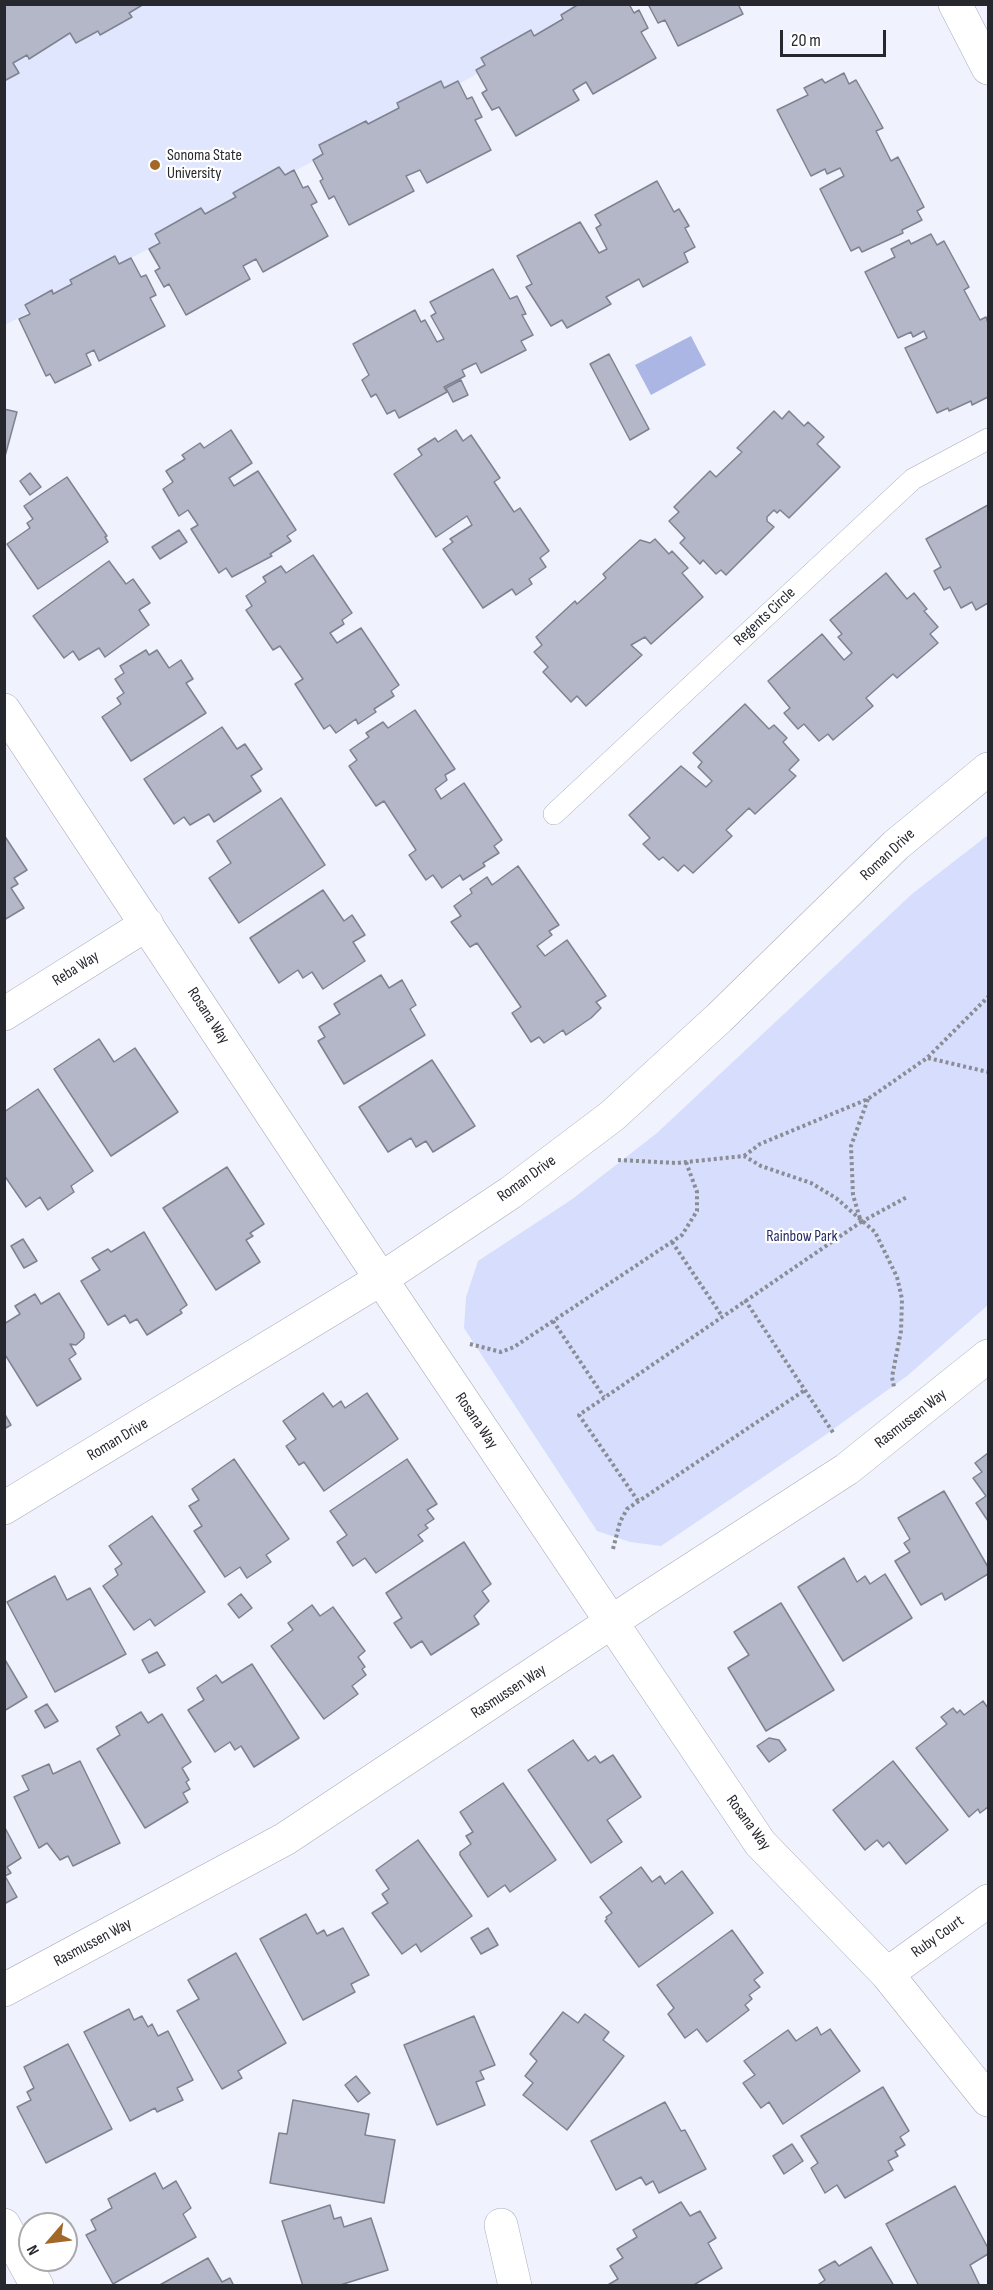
<!DOCTYPE html>
<html>
<head>
<meta charset="utf-8">
<style>
  body { margin:0 }
  #map { position:relative; width:993px; height:2290px; overflow:hidden; background:#f0f3fd; font-family:"Sofia Sans Condensed",sans-serif }
  canvas { display:block }
  .frame { position:absolute; inset:0; border:6px solid #27282e; pointer-events:none }
  .north { position:absolute; left:18px; top:2212px; width:60px; height:60px; box-sizing:border-box; background:#fff; border:2px solid #a9a9ab; border-radius:50%; rotate:242deg; font-size:16px; font-weight:700; line-height:24px; text-align:center; color:#27282e }
  .north::after { content:''; display:block; margin:auto; width:21px; height:27px; background:#a26828; clip-path:polygon(50% 0,100% 100%,50% 72%,0 100%) }
  .scale { position:absolute; left:780px; top:30px; width:106px; height:27px; box-sizing:border-box; border:3px solid #27282e; border-top:0; padding-left:8px; font-size:18px; line-height:21px; white-space:nowrap; color:#27282e; -webkit-text-stroke:4px #fff; paint-order:stroke }
</style>
</head>
<body>
<div id="map">
<canvas width="993" height="2290"></canvas>
<div class="frame"></div>
<div class="north">N</div>
<div class="scale">20 m</div>
</div>
<script>
const context = document.querySelector('canvas').getContext('2d');
context.lineJoin = 'round';
function fill(path, color) { context.fillStyle = color; context.fill(path, 'evenodd'); }
const toPath = rows => new Path2D(rows.map(r => 'M' + r).join(''));
function stroke(path, color, width, dash) { context.strokeStyle = color; context.lineWidth = width; context.lineCap = dash ? 'butt' : 'round'; context.setLineDash(dash || []); context.stroke(path); }
function drawText(font, color, halo, rows, align = 'center') {
  context.font = font + ' "Sofia Sans Condensed",sans-serif'; context.lineWidth = 4.5; context.setLineDash([]); context.textBaseline = 'middle'; context.strokeStyle = halo; context.fillStyle = color; for (const [text, x, y, turn = 0] of rows) {
    context.save(); context.translate(x, y); context.rotate((+turn || 0) * Math.PI / 180); context.textAlign = isNaN(turn) ? turn : align; if (halo) context.strokeText(text, 0, 0); context.fillText(text, 0, 0); context.restore();
  }
}
const built = toPath([
  [5,5,607,5,5,325]
]);
const green = toPath([
  [988,835,988,1305,907,1376,821,1438,661,1546,630,1542,597,1531,464,1328,466,1297,478,1261,571,1200,657,1133,912,894]
]);
const water = toPath([
  [691,336,706,365,651,395,635,365]
]);
const building = toPath([
  [4,4,144,4,129,13,132,17,100,35,98,31,76,43,70,33,29,59,27,55,13,63,19,73,4,81,4,4],
  [579,4,629,4,634,13,639,10,648,28,641,32,656,58,593,94,586,82,573,90,579,100,516,136,499,107,492,110,482,93,487,90,476,70,485,65,481,58,531,30,534,36,563,19,561,15,579,4],
  [648,4,738,4,743,14,678,46,665,20,658,23,648,4],
  [844,73,849,84,856,80,872,108,883,128,876,131,891,161,898,157,924,207,917,211,922,220,902,230,903,233,862,252,859,247,851,251,820,189,844,176,840,168,827,174,825,169,811,176,777,110,808,95,804,88,822,79,825,83,844,73],
  [441,81,444,88,458,81,467,99,472,97,482,117,475,120,491,150,427,183,420,170,406,176,414,191,349,225,334,196,329,199,320,181,323,179,313,160,323,154,319,145,366,121,368,124,399,108,397,103,441,81],
  [279,167,285,175,294,170,303,188,308,186,317,202,311,205,328,236,263,272,256,259,243,266,250,279,186,315,169,284,164,287,155,271,160,268,149,249,160,243,155,234,201,208,205,214,236,197,233,193,279,167],
  [657,181,674,212,679,209,689,226,685,228,695,247,684,253,688,262,643,287,639,279,606,297,611,304,567,328,562,320,551,326,526,287,532,284,517,256,580,222,599,253,607,249,596,228,601,225,595,215,657,181],
  [931,234,937,245,944,241,969,287,964,290,980,320,986,317,988,323,988,397,972,405,971,401,949,411,948,408,937,413,905,348,927,338,924,331,913,337,911,332,898,338,865,272,895,257,891,249,909,240,911,244,931,234],
  [115,256,119,264,131,258,141,277,146,275,156,295,150,298,165,326,99,361,94,350,86,354,91,365,55,383,50,374,46,376,19,319,30,314,25,305,52,290,53,294,72,284,70,280,115,256],
  [493,269,510,299,517,296,526,314,522,315,533,335,521,341,526,350,481,373,476,363,462,370,465,376,444,387,447,392,399,418,395,410,387,414,376,394,371,397,362,380,369,375,353,344,415,310,421,322,425,320,437,342,444,339,431,316,436,313,430,302,493,269],
  [609,354,649,429,630,440,590,364,609,354],
  [461,380,468,395,453,402,446,388,461,380],
  [4,409,17,412,4,460,4,409],
  [774,411,782,419,789,411,804,426,808,422,824,437,817,444,840,467,789,518,780,510,777,513,774,510,767,517,767,521,774,527,726,575,721,570,716,574,703,560,700,564,680,543,685,538,669,521,679,512,674,507,710,471,716,477,742,452,737,448,774,411],
  [231,430,252,463,229,478,234,486,258,471,296,530,287,536,291,541,270,554,272,556,232,577,226,568,219,573,191,529,198,525,188,510,179,516,163,489,173,482,166,471,185,459,182,455,200,443,204,448,231,430],
  [456,430,463,441,471,435,500,478,494,482,514,512,520,508,549,551,540,558,546,567,529,579,532,584,516,595,512,589,483,608,443,549,453,542,450,539,472,525,467,516,436,537,394,474,422,455,418,449,435,438,438,442,456,430],
  [30,473,41,487,30,495,20,481,30,473],
  [67,477,107,536,105,537,108,542,38,589,7,544,30,528,27,523,33,519,24,506,67,477],
  [988,505,988,603,976,610,972,602,961,608,950,587,944,590,934,571,941,567,926,539,988,505],
  [179,530,187,542,160,559,152,547,179,530],
  [655,539,669,554,672,551,688,568,682,573,703,597,651,644,645,637,631,645,642,655,586,706,577,696,571,702,543,672,548,667,534,652,542,645,536,637,575,601,577,604,606,578,603,574,640,540,650,543,655,539],
  [313,555,352,613,342,620,344,624,330,633,337,643,361,628,399,685,391,691,394,696,374,709,376,712,358,724,356,719,336,733,330,725,324,729,295,684,303,679,280,646,273,650,246,610,252,606,246,596,266,582,263,577,281,566,286,573,313,555],
  [109,561,126,584,133,579,150,603,139,610,149,625,105,657,99,648,79,660,73,651,64,658,33,616,109,561],
  [886,573,907,599,914,593,927,609,924,611,938,627,930,634,938,643,897,678,893,674,866,698,873,706,833,740,828,734,819,741,804,724,798,729,784,713,790,708,768,681,822,634,844,660,852,653,838,637,842,634,830,620,886,573],
  [146,650,149,655,157,650,169,668,181,660,193,679,186,683,206,713,131,761,102,717,121,704,117,698,124,693,115,679,124,673,120,666,146,650],
  [745,704,769,729,774,725,787,738,783,742,799,760,789,770,796,776,755,814,749,808,726,830,732,836,693,873,684,865,678,871,663,857,659,860,643,844,650,838,629,815,681,766,706,787,712,781,698,767,702,762,693,753,745,704],
  [415,710,455,769,445,775,447,780,435,789,441,799,464,783,502,840,494,846,499,853,483,863,485,866,463,880,460,875,442,888,433,875,426,880,409,855,416,850,384,801,376,806,349,766,357,760,350,750,369,737,366,733,383,722,388,728,415,710],
  [222,727,237,749,245,744,262,769,251,776,261,791,214,822,209,814,190,825,184,817,174,824,144,779,222,727],
  [281,798,325,865,239,923,209,878,231,863,217,841,281,798],
  [4,835,27,870,14,878,18,884,11,888,24,908,4,920,4,835],
  [518,866,559,925,549,931,552,935,537,946,545,956,567,940,606,996,596,1002,601,1008,591,1018,566,1035,563,1030,544,1043,539,1037,531,1042,512,1013,521,1007,477,943,470,947,451,922,461,916,454,906,472,893,470,889,487,877,492,885,518,866],
  [323,890,344,921,352,915,365,935,353,942,365,961,323,989,312,972,303,978,298,970,279,983,250,938,323,890],
  [381,975,389,988,402,980,416,1005,410,1009,425,1035,344,1084,318,1041,325,1037,319,1027,340,1014,334,1004,381,975],
  [99,1039,114,1062,135,1048,178,1112,111,1156,54,1069,99,1039],
  [432,1060,475,1126,433,1152,426,1141,416,1147,411,1138,388,1152,359,1107,432,1060],
  [38,1089,93,1171,71,1186,74,1192,48,1210,40,1197,26,1207,4,1175,4,1112,38,1089],
  [227,1167,264,1224,250,1233,253,1236,246,1240,260,1262,216,1290,163,1208,227,1167],
  [144,1232,187,1305,180,1310,182,1313,147,1335,137,1319,130,1323,125,1315,108,1325,81,1281,100,1270,92,1258,108,1249,111,1252,144,1232],
  [23,1239,37,1261,24,1268,11,1246,23,1239],
  [59,1293,84,1333,84,1338,76,1345,70,1344,76,1354,69,1359,81,1379,37,1406,4,1353,4,1324,20,1314,15,1306,35,1294,41,1304,59,1293],
  [323,1393,333,1407,341,1401,345,1408,367,1393,398,1439,324,1491,304,1462,299,1465,286,1446,296,1439,283,1421,323,1393],
  [4,1413,11,1425,4,1429,4,1413],
  [988,1453,988,1521,976,1503,986,1496,973,1478,982,1472,975,1463,988,1453],
  [234,1459,289,1539,266,1555,271,1562,247,1578,240,1567,225,1577,194,1531,202,1526,189,1506,199,1500,192,1489,234,1459],
  [407,1459,437,1504,427,1510,434,1519,425,1525,428,1528,418,1535,423,1541,376,1573,365,1558,353,1566,337,1542,347,1535,330,1511,407,1459],
  [944,1491,988,1567,988,1574,945,1600,942,1593,921,1605,895,1561,910,1552,904,1543,910,1539,898,1518,944,1491],
  [152,1516,205,1592,155,1626,150,1619,134,1630,103,1586,118,1575,115,1569,122,1564,109,1546,152,1516],
  [464,1542,491,1584,482,1591,489,1601,474,1616,479,1624,431,1655,422,1641,411,1648,394,1623,402,1618,386,1593,464,1542],
  [844,1558,857,1582,865,1576,870,1584,885,1574,912,1618,843,1661,798,1587,844,1558],
  [55,1576,67,1600,90,1588,126,1654,55,1692,7,1602,55,1576],
  [241,1594,252,1608,239,1618,228,1604,241,1594],
  [781,1603,834,1690,766,1731,728,1668,749,1655,734,1632,781,1603],
  [312,1605,320,1616,333,1607,365,1651,358,1657,365,1667,362,1669,366,1675,352,1686,358,1694,324,1719,271,1646,293,1630,288,1623,312,1605],
  [157,1652,165,1665,149,1673,142,1660,157,1652],
  [4,1658,27,1697,4,1711,4,1658],
  [252,1664,299,1738,254,1767,241,1746,235,1750,230,1742,215,1752,188,1710,204,1700,197,1688,216,1675,222,1683,252,1664],
  [983,1701,988,1708,988,1807,980,1813,978,1809,969,1817,916,1748,947,1724,941,1717,953,1708,957,1713,960,1710,964,1715,983,1701],
  [47,1704,58,1721,45,1728,35,1711,47,1704],
  [141,1712,148,1723,162,1714,191,1762,182,1768,189,1780,186,1782,190,1789,183,1793,188,1802,145,1828,97,1749,120,1735,116,1727,141,1712],
  [769,1738,779,1740,786,1750,769,1762,757,1746,769,1738],
  [573,1740,588,1761,595,1756,600,1763,613,1755,641,1797,607,1820,622,1842,591,1863,528,1770,573,1740],
  [80,1761,120,1843,73,1866,68,1856,60,1860,47,1843,39,1848,14,1797,29,1790,22,1776,49,1764,53,1774,80,1761],
  [893,1761,948,1830,906,1864,889,1842,883,1847,877,1840,865,1850,833,1810,893,1761],
  [503,1783,556,1860,510,1892,505,1885,488,1897,460,1855,460,1852,471,1844,466,1836,473,1832,460,1812,503,1783],
  [4,1826,21,1858,7,1867,11,1873,5,1876,17,1897,4,1904,4,1826],
  [418,1840,472,1916,421,1952,416,1944,402,1954,372,1913,388,1903,382,1894,389,1889,376,1870,418,1840],
  [641,1867,652,1882,660,1876,665,1884,682,1871,713,1913,639,1967,605,1921,607,1919,606,1917,612,1913,600,1897,641,1867],
  [306,1914,317,1934,324,1930,327,1936,343,1928,369,1975,351,1984,355,1992,303,2020,260,1939,306,1914],
  [488,1928,498,1945,481,1954,471,1938,488,1928],
  [732,1930,763,1973,754,1980,760,1987,749,1995,752,1999,745,2005,749,2010,707,2042,697,2029,685,2038,668,2014,674,2008,657,1985,732,1930],
  [236,1953,286,2043,238,2071,242,2078,222,2089,177,2011,199,1999,188,1980,236,1953],
  [129,2009,134,2020,142,2016,148,2027,152,2024,158,2036,168,2031,193,2080,177,2088,183,2100,157,2112,155,2108,130,2121,84,2032,129,2009],
  [563,2012,578,2023,585,2014,609,2032,603,2040,624,2056,567,2130,523,2095,533,2083,525,2076,537,2061,530,2054,563,2012],
  [474,2016,495,2065,480,2071,484,2079,476,2082,485,2105,437,2125,404,2045,474,2016],
  [817,2027,821,2035,830,2029,860,2071,783,2124,769,2102,761,2108,743,2083,755,2075,744,2061,788,2030,796,2041,817,2027],
  [68,2044,112,2129,46,2163,17,2107,31,2100,27,2092,34,2088,24,2067,68,2044],
  [356,2076,370,2093,358,2102,345,2085,356,2076],
  [883,2087,909,2131,900,2137,905,2145,895,2151,898,2156,888,2161,893,2170,845,2198,837,2185,825,2193,811,2168,818,2163,801,2136,883,2087],
  [293,2100,369,2114,365,2135,395,2140,384,2203,270,2183,279,2133,287,2134,293,2100],
  [665,2102,681,2131,685,2130,706,2169,659,2193,653,2181,646,2185,641,2177,616,2190,591,2141,665,2102],
  [792,2144,803,2161,784,2174,773,2156,792,2144],
  [155,2173,163,2189,176,2181,191,2208,183,2214,196,2237,113,2284,86,2235,96,2230,91,2220,112,2208,108,2199,155,2173],
  [955,2186,988,2248,988,2254,970,2265,980,2286,919,2286,886,2224,955,2186],
  [681,2202,690,2216,700,2211,716,2238,708,2243,722,2268,692,2286,606,2286,618,2279,610,2266,623,2258,617,2249,637,2237,633,2230,681,2202],
  [330,2205,334,2219,341,2217,344,2227,371,2218,388,2270,337,2286,303,2286,282,2221,330,2205],
  [871,2247,894,2286,816,2286,825,2280,819,2270,835,2261,839,2266,871,2247],
  [208,2258,222,2282,230,2278,234,2286,158,2286,208,2258]
]);
const path = toPath([
  [928,1058,988,1072],
  [744,1156,760,1144,868,1099,927,1058,988,997],
  [618,1160,677,1163,744,1156,761,1166,811,1183,836,1198,875,1232,897,1277,902,1299,901,1331,892,1377,894,1387],
  [861,1222,907,1197],
  [672,1242,722,1316],
  [745,1300,834,1434],
  [553,1321,604,1397],
  [470,1344,501,1352,514,1347,682,1235,697,1211,697,1192,686,1162],
  [638,1501,579,1415,861,1222,853,1195,851,1146,868,1099],
  [613,1549,620,1522,627,1509,805,1390]
]);
const service = toPath([
  [554,814,913,479,988,439]
]);
const minor = toPath([
  [4,710,381,1279,760,1843,887,1974,988,2100],
  [4,1014,147,924],
  [4,1508,381,1279,510,1193,612,1116,719,1018,896,845,988,769],
  [887,1974,988,1901],
  [4,1990,285,1839,646,1599,847,1469,988,1356],
  [4,2225,37,2286],
  [501,2225,515,2286]
]);
const secondary = toPath([
  [955,4,988,68]
]);
const markers = [
  [155,165,6,"#a26828"]
];
const poiNames = [
  ["Sonoma State",167,156],
  ["University",167,174]
];
const streetNames = [
  ["Regents Circle",765,617,-43],
  ["Roman Drive",888,855,-43],
  ["Reba Way",76,969,-32],
  ["Rosana Way",208,1016,57],
  ["Roman Drive",527,1179,-36],
  ["Rasmussen Way",911,1419,-38],
  ["Rosana Way",476,1421,56],
  ["Roman Drive",118,1440,-31],
  ["Rasmussen Way",509,1692,-33],
  ["Rosana Way",748,1823,54],
  ["Ruby Court",938,1937,-36],
  ["Rasmussen Way",93,1943,-28]
];
const parkNames = [
  ["Rainbow Park",802,1237]
];
fill(built, '#e0e6fd');
fill(green, '#d6ddfd');
fill(water, '#abb6e5');
fill(building, '#b3b7c7');
stroke(building, '#7f8291', 1.5);
stroke(service, '#a8acbc', 22);
stroke(minor, '#a8acbc', 34);
stroke(secondary, '#a8acbc', 34);
stroke(path, '#8b8d95', 4, [3, 3]);
stroke(service, '#fff', 21);
stroke(minor, '#fff', 33);
stroke(secondary, '#fff', 33);
for (const [x, y, r, color] of markers) { const dot = new Path2D(); dot.arc(x, y, r, 0, 2 * Math.PI); context.fillStyle = color; context.fill(dot); stroke(dot, '#fff', 2); }
drawText('16px', '#27282e', '#fff', poiNames, 'left');
drawText('16px', '#27282e', '#fff', streetNames);
drawText('16px', '#252b63', '#fff', parkNames);
</script>
</body>
</html>
